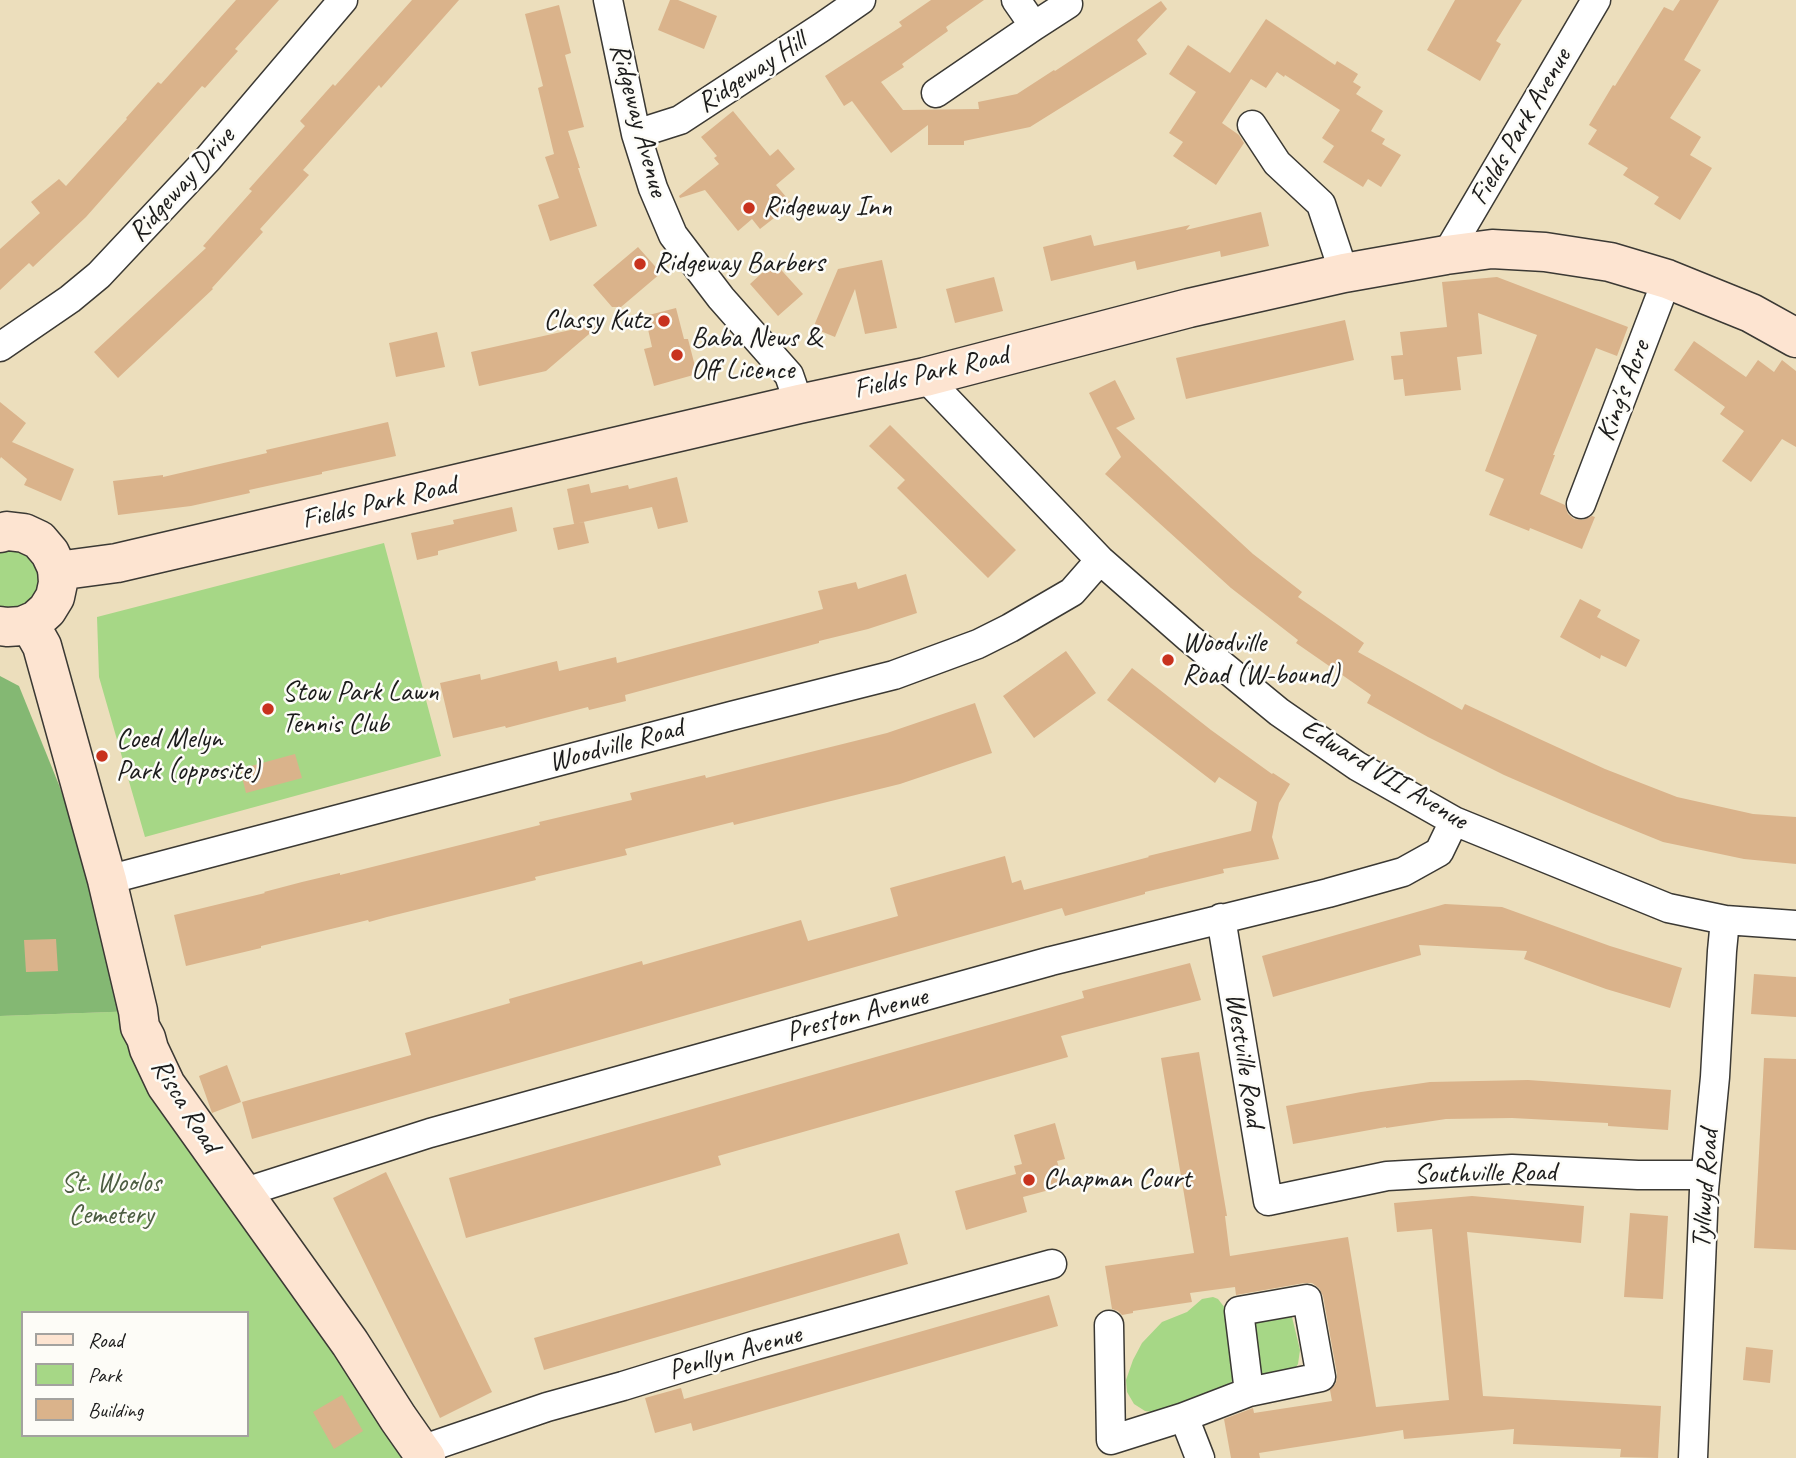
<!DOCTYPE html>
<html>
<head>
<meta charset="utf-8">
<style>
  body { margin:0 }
  #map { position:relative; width:1796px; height:1458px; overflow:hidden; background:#ecdebc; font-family:Caveat,sans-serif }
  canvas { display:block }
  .legend { position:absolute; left:21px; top:1311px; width:228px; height:126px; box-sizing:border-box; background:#fdfcf7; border:2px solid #a3a29f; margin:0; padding:9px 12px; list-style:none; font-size:21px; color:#1c1c1c }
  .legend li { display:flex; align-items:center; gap:14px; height:35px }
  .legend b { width:35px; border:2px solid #a3a29f }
</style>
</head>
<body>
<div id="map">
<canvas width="1796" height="1458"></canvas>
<ul class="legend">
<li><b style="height:9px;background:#fde4d1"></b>Road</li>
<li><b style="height:19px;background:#a6d786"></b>Park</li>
<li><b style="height:19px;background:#dab38b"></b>Building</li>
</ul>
</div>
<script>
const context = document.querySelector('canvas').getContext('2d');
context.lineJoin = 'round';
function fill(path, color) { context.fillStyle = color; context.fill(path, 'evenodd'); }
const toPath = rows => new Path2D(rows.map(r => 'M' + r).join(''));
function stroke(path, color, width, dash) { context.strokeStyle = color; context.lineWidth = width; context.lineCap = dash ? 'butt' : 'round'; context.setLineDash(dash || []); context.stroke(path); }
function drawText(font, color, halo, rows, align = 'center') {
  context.font = font + ' Caveat,sans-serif'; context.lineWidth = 5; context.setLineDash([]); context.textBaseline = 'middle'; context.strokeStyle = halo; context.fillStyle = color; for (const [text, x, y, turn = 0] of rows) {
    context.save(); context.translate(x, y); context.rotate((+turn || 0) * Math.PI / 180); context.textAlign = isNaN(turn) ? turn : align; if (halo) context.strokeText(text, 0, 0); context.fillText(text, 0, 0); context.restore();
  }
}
const green = toPath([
  [384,543,441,756,145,837,99,677,97,617],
  [19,545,46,578,30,607,0,610,0,546],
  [138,1011,426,1458,0,1458,0,1016],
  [23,1313,247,1313,247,1435,23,1435],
  [1213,1297,1218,1299,1225,1308,1237,1368,1233,1381,1210,1394,1166,1414,1145,1411,1134,1404,1127,1392,1126,1380,1133,1360,1142,1343,1162,1322,1187,1312,1202,1299],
  [1291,1313,1300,1350,1298,1364,1295,1369,1259,1377,1247,1322]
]);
const forest = toPath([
  [0,676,19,686,59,785,138,1011,0,1016]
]);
const building = toPath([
  [236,0,279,0,235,49,238,51,205,88,202,86,86,217,33,267,29,263,0,290,0,249,40,213,31,202,59,179,66,186,127,119,126,118,158,82,161,84],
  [412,0,459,0,381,88,379,85,303,170,309,175,260,229,263,232,212,288,213,289,118,378,94,352,206,248,203,246,252,191,249,189,305,126,300,121,333,84,335,86],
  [670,0,678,0,717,16,704,49,658,30],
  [931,0,984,0,946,27,948,31,902,64,904,67,881,82,903,110,979,109,978,102,1017,94,1054,70,1055,71,1161,1,1167,9,1137,40,1147,54,1030,127,964,141,964,145,928,145,928,125,891,153,852,101,844,106,825,76,902,26,899,22],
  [1455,0,1522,0,1496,41,1501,44,1480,81,1427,50],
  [1680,0,1719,0,1684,60,1701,70,1670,118,1701,137,1690,155,1712,168,1680,220,1654,204,1659,197,1623,175,1628,168,1588,144,1597,130,1589,125,1613,85,1615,86,1664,7,1673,11],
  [559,5,571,53,565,55,584,127,568,131,580,168,578,168,597,226,550,241,538,205,559,198,545,157,554,154,538,88,543,86,525,14],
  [1266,19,1335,65,1337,61,1358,74,1353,82,1361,87,1356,94,1383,111,1371,131,1385,139,1382,144,1401,155,1381,187,1368,179,1363,187,1323,162,1334,146,1322,138,1340,110,1285,75,1284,77,1277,72,1266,88,1251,79,1222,123,1239,135,1244,143,1216,185,1173,156,1183,142,1169,133,1196,92,1169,74,1188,45,1230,73],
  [733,111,770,156,778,149,795,169,776,185,792,204,760,229,752,219,738,231,705,190,680,198,679,196,719,164,714,158,717,156,701,137],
  [1261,212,1269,246,1221,257,1220,251,1137,270,1135,261,1051,281,1043,247,1091,235,1094,246,1190,225,1186,230],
  [638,247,661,273,621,307,612,307,593,285],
  [882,260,897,328,865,334,855,289,835,337,813,328,838,269],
  [774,262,803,294,778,316,750,284],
  [994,277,1003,311,955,323,946,289],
  [1497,277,1628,327,1617,356,1596,348,1553,455,1555,455,1540,494,1565,505,1568,514,1574,519,1583,520,1592,516,1595,517,1582,549,1530,528,1529,531,1489,515,1504,479,1485,471,1537,335,1478,313,1482,354,1457,357,1461,390,1405,396,1403,379,1394,380,1391,356,1403,355,1400,332,1447,327,1442,282],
  [676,308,684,339,688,339,697,374,654,386,644,349,652,347,645,316],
  [1345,320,1354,360,1186,399,1176,358],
  [602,323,546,371,479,386,471,352],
  [437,332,445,367,396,377,389,343],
  [1694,341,1746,377,1758,360,1774,372,1782,360,1796,371,1796,447,1782,439,1751,482,1722,461,1744,431,1720,414,1725,407,1674,370],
  [1115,380,1135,419,1116,428,1253,554,1302,592,1298,597,1364,643,1358,652,1462,710,1465,704,1533,736,1605,769,1677,797,1753,814,1796,817,1796,864,1744,859,1663,842,1589,812,1504,775,1428,737,1367,703,1371,695,1296,643,1298,640,1231,588,1105,474,1121,457,1089,393],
  [0,402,26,423,12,442,74,469,61,501,24,485,27,479,1,457,0,459],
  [388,422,396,456,322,472,322,474,249,490,250,493,191,506,118,515,113,481,163,475,163,477,267,453,266,450],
  [890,425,1016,550,988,578,897,488,905,480,869,446],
  [677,477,688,522,658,529,652,507,574,524,567,489,589,484,591,493,628,485,629,489],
  [512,507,517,531,438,551,438,555,417,560,411,533,454,524,453,520],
  [584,522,589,543,558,550,553,528],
  [906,574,917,613,868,629,819,641,819,643,625,695,626,701,589,710,588,707,506,728,505,726,453,738,440,683,480,674,481,680,557,661,559,671,616,657,617,663,823,609,818,591,856,582,858,589],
  [1580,599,1601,610,1597,617,1640,640,1626,667,1601,655,1600,659,1560,637],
  [1066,651,1096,693,1034,738,1003,696],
  [1132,668,1211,730,1272,774,1273,773,1290,784,1279,803,1272,837,1279,859,1223,869,1224,873,1145,892,1145,894,1065,916,1062,908,252,1139,242,1102,411,1055,405,1033,510,1003,509,999,642,961,643,965,801,920,808,941,898,916,890,888,1005,856,1012,883,1021,880,1024,890,1149,857,1148,856,1251,831,1257,802,1219,777,1215,783,1107,700],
  [975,703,992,753,900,784,734,825,733,822,625,849,627,855,535,877,536,880,387,917,369,922,368,920,261,946,261,948,186,966,174,915,265,893,264,892,302,882,340,873,340,875,540,825,539,822,632,800,630,793,705,775,706,778,887,733],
  [295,754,302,778,246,793,240,769],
  [1445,904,1502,907,1610,946,1682,968,1670,1008,1606,989,1524,959,1527,951,1419,945,1421,955,1273,997,1262,956],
  [56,939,58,971,26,972,24,940],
  [1190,963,1201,1000,1061,1036,1068,1057,718,1156,721,1165,466,1238,449,1178,1084,998,1082,991],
  [1754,974,1796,977,1796,1017,1751,1014],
  [1199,1052,1227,1216,1225,1216,1230,1256,1348,1237,1376,1407,1449,1400,1432,1229,1397,1232,1394,1203,1472,1196,1584,1206,1581,1243,1467,1232,1483,1396,1661,1406,1658,1458,1620,1457,1621,1449,1513,1444,1514,1429,1404,1439,1403,1430,1259,1453,1260,1458,1231,1458,1224,1419,1253,1408,1254,1413,1332,1401,1330,1390,1336,1383,1337,1374,1323,1296,1319,1288,1312,1283,1304,1283,1236,1295,1235,1287,1190,1293,1192,1302,1133,1311,1133,1313,1122,1315,1118,1311,1112,1309,1105,1266,1194,1253,1161,1058],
  [1764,1058,1796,1059,1796,1250,1754,1248],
  [227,1065,241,1102,212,1113,199,1076],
  [1528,1080,1671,1090,1668,1130,1608,1126,1608,1123,1512,1118,1446,1119,1386,1128,1386,1127,1293,1144,1286,1106,1361,1092,1430,1082],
  [1055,1123,1065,1159,1057,1161,1064,1186,1023,1197,1027,1212,966,1230,955,1191,1016,1174,1014,1166,1022,1164,1014,1135],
  [386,1172,492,1392,440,1418,333,1198],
  [1630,1213,1668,1216,1663,1299,1624,1297],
  [899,1233,908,1264,544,1370,534,1338],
  [1049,1295,1058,1326,693,1431,691,1423,655,1433,645,1398,681,1388,684,1399],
  [1746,1347,1773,1350,1770,1383,1743,1380],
  [342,1395,363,1431,334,1449,313,1412]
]);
const street = toPath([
  [608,0,636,134,653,188,673,235,721,298,789,375,799,404],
  [1016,0,1034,26,1068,4],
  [936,93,1034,26],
  [1252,125,1277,163,1321,204,1344,273],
  [636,134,680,120,822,27,861,0],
  [1446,255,1596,0],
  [0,347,70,299,99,275,207,160,343,0],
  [925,377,1100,560,1189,638,1279,712,1357,766,1454,821,1668,908,1725,920,1796,925],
  [1581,504,1667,279],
  [107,880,731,716,894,675,978,644,1010,628,1072,592,1100,560],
  [1221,918,1268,1201,1387,1176,1512,1169,1638,1175,1705,1175],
  [242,1193,430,1133,1051,961,1328,893,1403,872,1439,852,1454,821],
  [1109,1325,1111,1440,1184,1417],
  [421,1450,547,1407,623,1386,756,1345,1052,1264],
  [1200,1458,1184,1417,1249,1392,1321,1377,1307,1299,1239,1311,1249,1392],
  [1693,1458,1704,1190,1715,1077,1722,951,1725,920]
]);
const secondary = toPath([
  [0,533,7,531,24,533,39,540,50,553,57,568,58,583,55,597,47,610,36,620,22,626,7,627,0,626],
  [57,571,117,563,799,404,925,377,1189,308,1344,273,1446,255,1492,249,1545,252,1610,262,1667,279,1751,313,1796,338],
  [29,623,42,646,107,880,138,1011,140,1027,146,1038,149,1049,166,1085,350,1343,398,1418,426,1458]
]);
const markers = [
  [749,208,7,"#c8321e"],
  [640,264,7,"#c8321e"],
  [664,321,7,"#c8321e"],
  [677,355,7,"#c8321e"],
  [1168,660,7,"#c8321e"],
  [268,709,7,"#c8321e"],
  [102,756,7,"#c8321e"],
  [1029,1180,7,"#c8321e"]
];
const streetNames = [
  ["Ridgeway Hill",752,73,-33],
  ["Ridgeway Avenue",638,120,75],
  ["Fields Park Avenue",1521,127,-60],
  ["Ridgeway Drive",182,185,-48],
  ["Fields Park Road",931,373,-13],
  ["King's Acre",1624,391,-69],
  ["Fields Park Road",379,503,-13],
  ["Woodville Road",616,746,-15],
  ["Edward VII Avenue",1384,775,31],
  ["Preston Avenue",857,1015,-15],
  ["Westville Road",1244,1060,81],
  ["Risca Road",185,1106,58],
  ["Southville Road",1485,1174,-1],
  ["Tyllwyd Road",1706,1189,-86],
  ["Penllyn Avenue",735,1353,-16]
];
const poiNames = [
  ["Ridgeway Inn",763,208],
  ["Ridgeway Barbers",654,264],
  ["Classy Kutz",650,321,"right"],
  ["Baba News &",691,339],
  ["Off Licence",691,371],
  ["Woodville",1182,644],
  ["Road (W-bound)",1182,676],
  ["Stow Park Lawn",282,693],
  ["Tennis Club",282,725],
  ["Coed Melyn",116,740],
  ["Park (opposite)",116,772],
  ["Chapman Court",1043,1180]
];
const parkNames = [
  ["St. Woolos",111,1184],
  ["Cemetery",111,1216]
];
fill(green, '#a6d786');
fill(forest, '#84b873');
fill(building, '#dab38b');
stroke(street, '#3b3934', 31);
stroke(secondary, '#3b3934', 41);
stroke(street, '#fff', 28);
stroke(secondary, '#fde4d1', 38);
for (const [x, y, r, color] of markers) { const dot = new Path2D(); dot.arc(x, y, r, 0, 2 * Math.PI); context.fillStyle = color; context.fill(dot); stroke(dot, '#fdfcf7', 2.5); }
drawText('28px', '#1c1c1c', '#fdfcf7', streetNames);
drawText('28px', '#1c1c1c', '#fdfcf7', poiNames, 'left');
drawText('28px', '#4c5d41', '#fdfcf7', parkNames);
</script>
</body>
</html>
